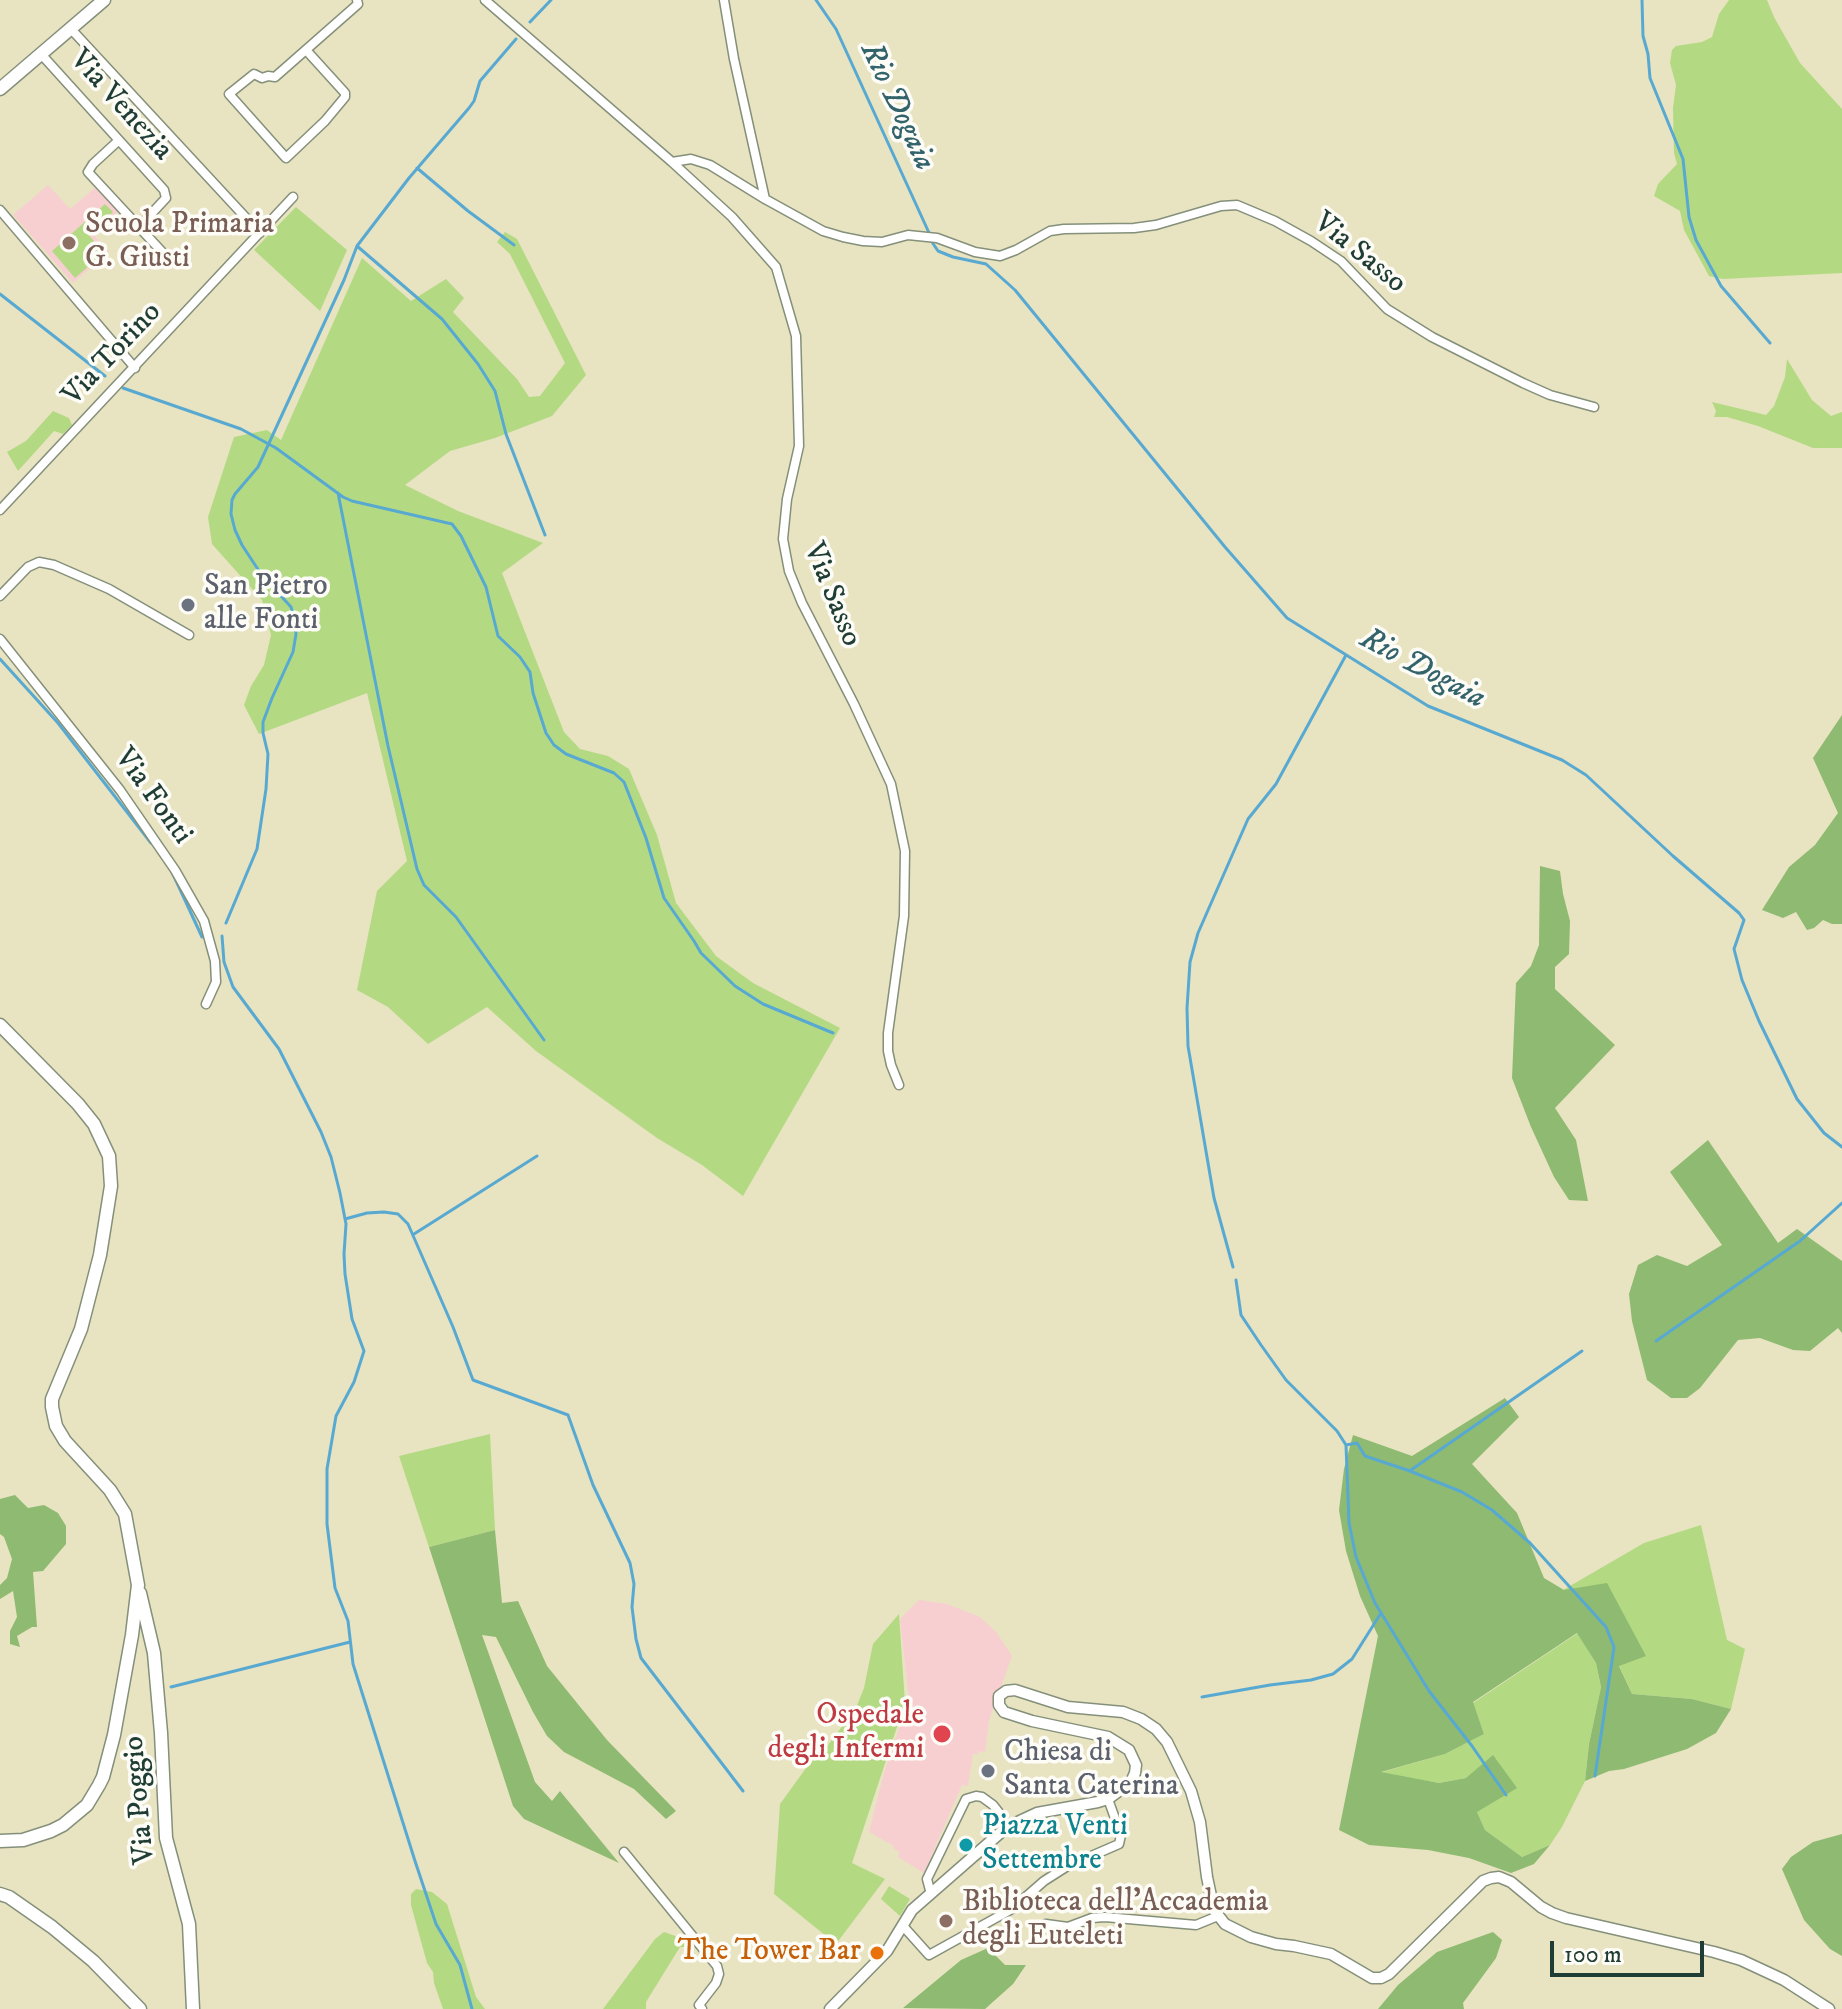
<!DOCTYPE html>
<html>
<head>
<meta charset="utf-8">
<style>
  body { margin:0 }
  #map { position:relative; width:1842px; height:2009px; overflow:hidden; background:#e8e3c1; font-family:"IM FELL DW Pica",serif }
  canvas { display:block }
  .scale { position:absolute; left:1550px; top:1941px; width:154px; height:36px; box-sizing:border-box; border:4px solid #1f3d34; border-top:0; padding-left:10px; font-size:24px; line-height:28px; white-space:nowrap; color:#1f3d34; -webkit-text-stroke:6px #fdfcf7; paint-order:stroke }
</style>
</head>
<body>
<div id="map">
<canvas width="1842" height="2009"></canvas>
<div class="scale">100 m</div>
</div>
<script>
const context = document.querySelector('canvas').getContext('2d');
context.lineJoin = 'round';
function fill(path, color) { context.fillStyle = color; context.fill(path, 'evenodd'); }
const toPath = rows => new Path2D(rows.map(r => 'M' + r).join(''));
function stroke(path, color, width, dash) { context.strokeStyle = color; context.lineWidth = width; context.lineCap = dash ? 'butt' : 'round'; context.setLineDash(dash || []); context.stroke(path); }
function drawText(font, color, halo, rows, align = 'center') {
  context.font = font + ' "IM FELL DW Pica",serif'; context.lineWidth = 7; context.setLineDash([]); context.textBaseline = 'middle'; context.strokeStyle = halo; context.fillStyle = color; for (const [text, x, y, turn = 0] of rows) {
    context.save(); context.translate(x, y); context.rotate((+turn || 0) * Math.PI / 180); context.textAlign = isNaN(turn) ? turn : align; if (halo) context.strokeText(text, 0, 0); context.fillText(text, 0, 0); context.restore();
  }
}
const built = toPath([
  [48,185,70,209,96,187,118,212,93,234,109,252,73,283,13,215],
  [919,1600,947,1604,980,1617,996,1632,1012,1656,989,1720,985,1752,979,1751,978,1754,973,1754,968,1786,962,1785,924,1873,898,1857,900,1852,893,1848,894,1846,869,1832,884,1773,909,1699,900,1619]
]);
const green = toPath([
  [1729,0,1767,0,1774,17,1800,63,1842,109,1842,273,1723,279,1709,276,1684,230,1680,211,1654,196,1658,184,1677,164,1674,153,1673,108,1676,85,1670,63,1672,50,1676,46,1702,42,1712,37,1719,14],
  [105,204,113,212,88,234,104,253,75,278,52,251],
  [296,207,347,250,320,311,254,250],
  [505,232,517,239,586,375,552,416,495,438,450,451,405,485,458,511,543,543,502,573,564,732,580,749,608,756,629,769,657,835,676,903,716,956,753,983,840,1028,743,1196,702,1165,657,1138,536,1051,487,1007,428,1044,388,1007,357,990,377,891,407,861,367,693,259,734,244,705,251,686,264,665,271,635,262,600,212,544,208,517,234,437,267,430,281,440,362,258,411,301,446,279,464,298,453,312,517,379,529,397,540,396,565,363,510,254,497,242],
  [1787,359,1812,400,1831,416,1842,412,1842,448,1813,448,1758,426,1727,417,1714,417,1716,411,1712,402,1766,415,1774,406,1785,377],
  [53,411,69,418,72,425,63,434,54,431,18,471,7,452,26,441],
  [490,1434,495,1530,429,1547,399,1456],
  [1701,1525,1727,1640,1745,1649,1731,1709,1692,1699,1632,1694,1619,1665,1646,1655,1563,1590,1644,1543],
  [899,1614,905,1703,852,1863,885,1879,836,1944,774,1894,780,1804,809,1764,828,1745,856,1708,864,1688,873,1644],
  [1578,1633,1596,1663,1601,1687,1589,1744,1585,1781,1562,1827,1550,1845,1522,1857,1485,1830,1477,1812,1466,1778,1439,1783,1379,1773,1445,1754,1484,1734,1473,1703],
  [889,1886,910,1899,900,1916,881,1899],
  [416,1889,432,1892,447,1904,476,1997,485,2009,443,2009,434,1983,433,1972,427,1963,411,1905,411,1894],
  [664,1932,684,1939,694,1953,687,1947,680,1947,646,2002,646,2009,603,2009,655,1939]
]);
const forest = toPath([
  [1842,715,1842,924,1832,924,1823,920,1814,928,1807,930,1796,912,1783,918,1762,910,1789,867,1815,845,1838,813,1813,758],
  [1540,866,1560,871,1563,894,1570,921,1569,954,1555,967,1555,989,1615,1045,1555,1108,1576,1140,1588,1201,1569,1200,1554,1177,1531,1127,1512,1078,1516,983,1531,966,1539,945],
  [1708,1140,1778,1243,1797,1229,1842,1261,1842,1333,1838,1328,1810,1351,1793,1350,1760,1338,1738,1340,1700,1388,1687,1398,1671,1398,1647,1380,1632,1321,1629,1294,1638,1265,1657,1255,1687,1266,1722,1245,1670,1172],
  [1505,1398,1519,1417,1472,1464,1517,1513,1544,1578,1564,1590,1607,1583,1646,1656,1619,1666,1632,1694,1692,1699,1731,1709,1716,1733,1687,1749,1624,1769,1609,1771,1585,1781,1589,1744,1601,1687,1596,1663,1577,1633,1473,1702,1484,1734,1445,1754,1381,1772,1439,1783,1466,1778,1493,1755,1517,1788,1477,1812,1485,1830,1522,1857,1550,1845,1534,1864,1511,1873,1469,1858,1428,1850,1369,1845,1339,1830,1378,1636,1360,1596,1346,1551,1339,1510,1344,1469,1353,1435,1412,1456],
  [15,1495,28,1508,44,1505,58,1513,66,1526,66,1544,43,1571,33,1572,37,1627,32,1627,17,1636,20,1647,10,1644,10,1631,17,1617,13,1591,0,1599,0,1585,7,1578,12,1559,4,1537,0,1534,0,1499],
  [495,1530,502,1603,518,1601,547,1666,607,1740,676,1811,666,1819,634,1789,564,1752,547,1736,533,1712,496,1637,482,1635,535,1782,552,1801,560,1791,619,1863,524,1819,513,1806,429,1547],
  [1842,1834,1842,1956,1830,1949,1804,1920,1782,1869,1791,1857,1813,1842],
  [1493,1932,1502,1940,1496,1958,1463,2003,1464,2009,1378,2009,1398,1985,1437,1952],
  [988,1948,1005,1965,1026,1965,1013,1984,985,2009,903,2008,961,1960]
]);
const stream = toPath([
  [816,0,836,29,930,235],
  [1642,0,1643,36,1648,54,1650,78,1683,159,1689,217,1696,240,1721,286,1770,343],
  [530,22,551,0],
  [417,168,468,211,514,245],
  [932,242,938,251,953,257,986,264,1015,290,1225,547,1287,618,1428,706,1562,760,1586,775,1673,856,1739,913,1744,920,1734,949,1742,980,1759,1021,1797,1099,1824,1133,1842,1147],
  [357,246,442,319,478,364,495,391,506,434,545,535],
  [0,294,105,376],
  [123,388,241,429,276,448,343,497,352,501,452,524,461,536,486,587,498,636,520,657,530,672,533,693,546,733,554,745,566,754,614,773,624,782,646,838,664,898,694,941,701,953,735,986,763,1004,833,1033],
  [338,493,388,746,417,869,424,885,456,917,544,1040],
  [0,659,58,723,151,843],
  [172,872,202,937],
  [226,923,257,849,266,789,268,754,263,733,263,722,272,698,293,652,296,634,295,620,291,607,261,574,242,545,235,530,231,514,232,500,235,494,258,467,344,280,357,246,409,178,469,108,474,101,480,81,516,39],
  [222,936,224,962,233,987,279,1049,321,1132,331,1157,340,1193,346,1224,344,1254,345,1274,352,1319,364,1351,354,1382,336,1416,327,1469,327,1524,335,1588,348,1621,353,1664,415,1861,436,1924,460,1965,472,2009],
  [345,1219,367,1213,384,1212,398,1214,408,1224,453,1327,473,1380,568,1415,593,1485,630,1563,634,1584,632,1607,636,1639,641,1658,743,1791],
  [414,1234,537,1156],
  [1233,1267,1214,1198,1188,1046,1187,1008,1190,962,1198,933,1248,819,1276,784,1346,655],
  [1236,1280,1241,1315,1261,1345,1286,1380,1337,1431,1346,1445,1357,1443,1365,1456,1410,1471,1462,1492,1492,1510,1530,1543,1606,1627,1614,1647,1595,1776],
  [1656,1341,1800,1241,1842,1203],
  [1346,1445,1349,1523,1356,1557,1375,1603,1429,1691,1472,1746,1506,1795],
  [1411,1470,1582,1351],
  [171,1687,350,1642],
  [1202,1697,1270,1685,1311,1680,1333,1674,1352,1659,1381,1613]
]);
const minor = toPath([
  [485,0,672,162,732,217,776,267,796,336,799,446,787,499,783,539,789,571,802,603,854,704,891,784,905,851,904,916,888,1033,888,1051,891,1065,899,1085],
  [724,0,734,59,765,199],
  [71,29,260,233],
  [306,50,345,93,345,97,325,121,286,158,229,94,254,74,262,78,268,76,275,77,358,4,357,0],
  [41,54,164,190,166,198,139,227],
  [118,141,93,164,88,172,164,254],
  [672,162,691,159,710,165,765,199,823,231,843,237,863,241,882,242,908,235,937,238,975,252,1000,256,1016,250,1050,231,1064,229,1134,228,1156,225,1221,206,1237,205,1275,221,1311,241,1341,261,1387,309,1432,337,1523,383,1550,395,1594,407],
  [0,210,135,368],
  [0,510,293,197],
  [0,596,28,567,39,562,54,565,109,589,189,635],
  [0,639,120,790,175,870,204,921,215,961,216,982,206,1004],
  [624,1852,717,1966,719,1974,716,1983,699,2005,702,2009],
  [931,1894,927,1879,966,1799,976,1796,982,1797,993,1805,1004,1819,1007,1827],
  [1046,1924,1068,1927,1092,1918,1105,1917,1196,1925,1218,1916],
  [903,1926,929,1955,1012,1909,1044,1881,1066,1867,1119,1844,1121,1835,1108,1799]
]);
const tertiary = toPath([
  [830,2009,887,1951,912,1910,1007,1827,1037,1813,1098,1802,1108,1799,1131,1782,1135,1773,1136,1765,1129,1750,1108,1737,1032,1721,1004,1712,999,1705,999,1696,1006,1691,1015,1690,1068,1707,1123,1712,1141,1719,1156,1729,1167,1742,1191,1791,1200,1822,1207,1877,1214,1910,1225,1924,1251,1937,1276,1944,1294,1946,1331,1954,1372,1978,1381,1978,1389,1974,1483,1881,1491,1878,1499,1877,1511,1882,1541,1907,1552,1913,1566,1918,1714,1952,1741,1960,1784,1980,1829,2009]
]);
const secondary = toPath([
  [0,1025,78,1104,94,1124,109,1156,111,1186,100,1255,81,1329,52,1399,52,1407,56,1426,65,1441,110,1490,125,1514,138,1585,132,1635,114,1735,103,1777,99,1785,87,1805,63,1825,51,1831,23,1840,0,1841],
  [140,1593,154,1653,161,1733,166,1838,189,1924,193,2009],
  [0,1894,9,1897,52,1927,93,1961,140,2009]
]);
const primary = toPath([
  [0,89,104,0]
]);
const markers = [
  [69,243,8,"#8d6e63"],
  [188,605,8,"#6b7280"],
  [942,1734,10,"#e0444e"],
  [988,1771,8,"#6b7280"],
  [966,1845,8,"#0f9aa8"],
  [946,1921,8,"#8d6e63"],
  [877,1953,8,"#e8710a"]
];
const streetNames = [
  ["Via Venezia",120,106,48],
  ["Via Sasso",1359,254,39],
  ["Via Torino",113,355,-47],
  ["Via Sasso",831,595,68],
  ["Via Fonti",152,797,54],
  ["Via Poggio",141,1800,-95]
];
const educationNames = [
  ["Scuola Primaria",85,226],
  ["G. Giusti",85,260],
  ["Biblioteca dell'Accademia",962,1904],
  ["degli Euteleti",962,1938]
];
const worshipNames = [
  ["San Pietro",204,588],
  ["alle Fonti",204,622],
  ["Chiesa di",1004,1754],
  ["Santa Caterina",1004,1788]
];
const healthNames = [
  ["Ospedale",924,1717],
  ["degli Infermi",924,1751]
];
const cultureNames = [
  ["Piazza Venti",982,1828],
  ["Settembre",982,1862]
];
const foodNames = [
  ["The Tower Bar",861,1953]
];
const waterNames = [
  ["Rio Dogaia",896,107,65],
  ["Rio Dogaia",1422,670,28]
];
fill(built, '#f7cfd1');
fill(green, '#b3da83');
fill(forest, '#8eba71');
stroke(stream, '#58a9d2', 3);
stroke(minor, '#84907a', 11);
stroke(tertiary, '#84907a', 13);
stroke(secondary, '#84907a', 15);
stroke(primary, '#84907a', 15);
stroke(minor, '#fff', 8);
stroke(tertiary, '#fff', 10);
stroke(secondary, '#fff', 12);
stroke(primary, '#fff', 12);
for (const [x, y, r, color] of markers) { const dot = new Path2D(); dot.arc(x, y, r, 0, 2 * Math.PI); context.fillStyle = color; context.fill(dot); stroke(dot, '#fdfcf7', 3); }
drawText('30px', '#1f3d34', '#fdfcf7', streetNames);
drawText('30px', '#785e54', '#fdfcf7', educationNames, 'left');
drawText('30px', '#5b616d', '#fdfcf7', worshipNames, 'left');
drawText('30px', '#be3a42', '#fdfcf7', healthNames, 'right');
drawText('30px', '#0d838f', '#fdfcf7', cultureNames, 'left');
drawText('30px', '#c56008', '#fdfcf7', foodNames, 'right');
drawText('italic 32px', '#33636b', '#fdfcf7', waterNames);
</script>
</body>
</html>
